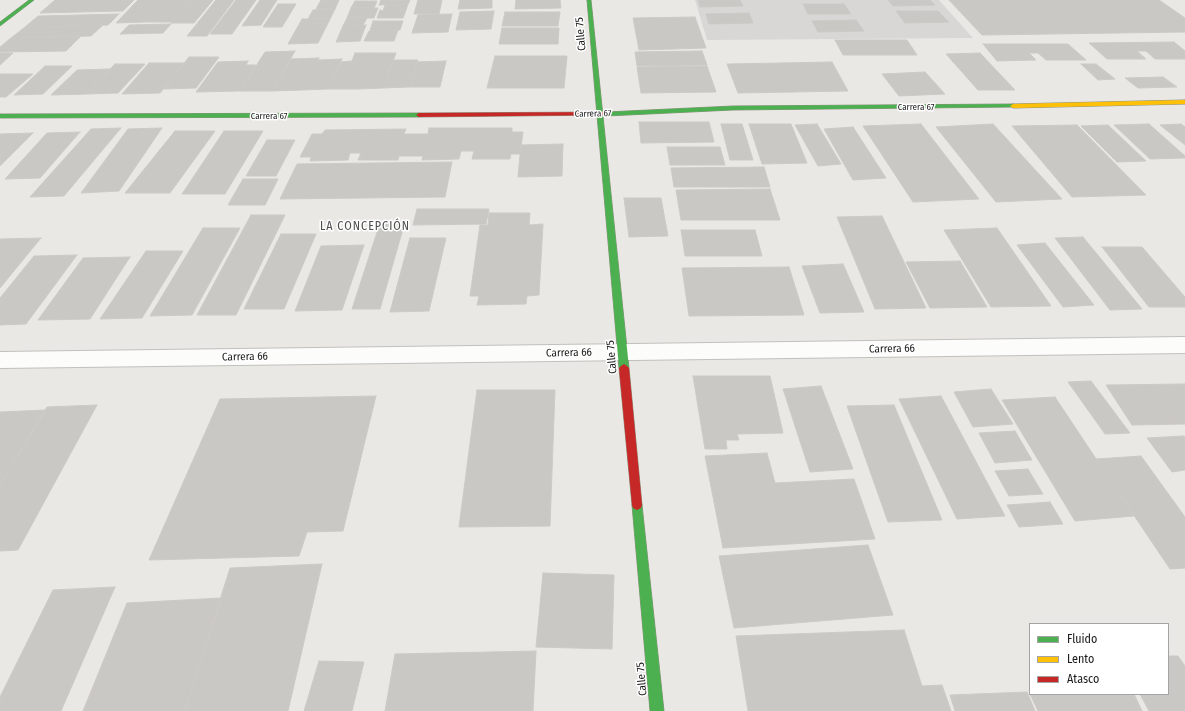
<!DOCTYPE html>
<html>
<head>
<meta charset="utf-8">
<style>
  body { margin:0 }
  #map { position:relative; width:1185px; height:711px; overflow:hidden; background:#eae8e4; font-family:"Fira Sans Condensed",sans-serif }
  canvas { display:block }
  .legend { position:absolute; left:1029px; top:623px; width:140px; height:72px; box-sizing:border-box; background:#fff; border:1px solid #a4a4a4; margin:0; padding:5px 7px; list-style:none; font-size:12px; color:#1b1b1b }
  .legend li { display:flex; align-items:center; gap:8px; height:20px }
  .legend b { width:20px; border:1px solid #a4a4a4 }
</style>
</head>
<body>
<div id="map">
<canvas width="1185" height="711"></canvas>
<ul class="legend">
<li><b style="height:5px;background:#4caf50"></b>Fluido</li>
<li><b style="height:5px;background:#ffc107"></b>Lento</li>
<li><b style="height:5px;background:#c62828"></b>Atasco</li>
</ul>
</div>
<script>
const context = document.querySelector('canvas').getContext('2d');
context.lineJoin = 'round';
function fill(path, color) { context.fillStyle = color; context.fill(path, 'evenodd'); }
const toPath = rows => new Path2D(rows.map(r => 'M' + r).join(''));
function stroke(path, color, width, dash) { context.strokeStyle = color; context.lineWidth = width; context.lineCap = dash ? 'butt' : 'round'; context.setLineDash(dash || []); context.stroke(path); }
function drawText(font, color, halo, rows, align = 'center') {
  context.font = font + ' "Fira Sans Condensed",sans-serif'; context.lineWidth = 3; context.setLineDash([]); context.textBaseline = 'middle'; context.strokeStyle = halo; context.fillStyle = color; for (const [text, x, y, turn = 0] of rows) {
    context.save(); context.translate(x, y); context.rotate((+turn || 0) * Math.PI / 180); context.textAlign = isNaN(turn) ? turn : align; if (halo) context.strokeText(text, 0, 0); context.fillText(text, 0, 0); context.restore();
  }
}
const residential = toPath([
  [695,0,939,0,973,38,707,40]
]);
const building = toPath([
  [55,0,134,0,123,11,40,13,55,0],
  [138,0,166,0,145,22,116,23,138,0],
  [166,0,191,0,172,22,145,22,166,0],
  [191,0,213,0,194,23,171,23,191,0],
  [216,0,234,0,207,36,187,36,216,0],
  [236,0,256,0,232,34,210,34,236,0],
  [260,0,277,0,261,25,242,26,260,0],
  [321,0,339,0,335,9,316,9,321,0],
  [381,0,410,0,408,4,379,5,381,0],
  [418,0,442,0,439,14,414,14,418,0],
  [460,0,492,0,492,8,458,9,460,0],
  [516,0,560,0,561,8,515,9,516,0],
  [698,0,740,0,743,6,700,7,698,0],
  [888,0,930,0,935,5,893,6,888,0],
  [949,0,1159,0,1185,18,1185,32,982,35,949,0],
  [355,1,377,1,374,8,351,8,355,1],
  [278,4,296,4,282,27,263,27,278,4],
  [408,4,406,10,383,11,385,5,408,4],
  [803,4,844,4,851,14,808,14,803,4],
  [351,8,378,8,374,18,347,18,351,8],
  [335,9,330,19,308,19,313,10,335,9],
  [380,10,383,11,406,10,403,18,377,18,380,10],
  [494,11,491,29,456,30,460,12,494,11],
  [896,11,938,11,949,22,905,23,896,11],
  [505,12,560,12,558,26,502,26,505,12],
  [749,13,753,23,709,24,706,14,749,13],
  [119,14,108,25,25,27,38,16,119,14],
  [452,14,448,32,412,33,418,15,452,14],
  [695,17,706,48,639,50,633,18,695,17],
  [347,18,367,18,363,25,343,26,347,18],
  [302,19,330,19,326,27,297,28,302,19],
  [856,20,864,31,818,32,812,21,856,20],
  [373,21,403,21,400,30,370,31,373,21],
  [171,24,163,33,120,34,129,25,171,24],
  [103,25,91,36,11,38,25,27,103,25],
  [366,25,360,41,336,42,343,26,366,25],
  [326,27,318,43,288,44,297,28,326,27],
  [502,28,559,28,558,44,499,44,502,28],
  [398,30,394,41,364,41,369,31,398,30],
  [81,36,66,51,0,52,0,47,11,38,81,36],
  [835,40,907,40,917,55,843,55,835,40],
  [1174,42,1185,51,1185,59,1155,59,1146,51,1137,51,1146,59,1107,59,1089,43,1174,42],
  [983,44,1068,44,1086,60,1046,60,1038,53,1029,53,1036,60,997,61,983,44],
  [295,51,272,91,240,91,265,52,295,51],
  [702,51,707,65,637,66,635,52,702,51],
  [0,53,13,53,0,65,0,53],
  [355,53,371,53,357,89,328,89,341,62,352,61,355,53],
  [371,53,396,53,383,88,357,89,371,53],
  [980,53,1015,90,978,90,946,54,980,53],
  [495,56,567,56,564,88,487,88,495,56],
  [189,57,219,57,196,88,164,89,189,57],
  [319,58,302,90,272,91,291,59,319,58],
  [342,59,328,89,302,90,318,60,342,59],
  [393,60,418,60,410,87,383,88,393,60],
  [248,61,246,65,256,65,240,91,196,92,218,62,248,61],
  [446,61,440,87,410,87,417,62,446,61],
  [832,62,848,91,738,93,727,64,832,62],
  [149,63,185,63,160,93,122,94,149,63],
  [115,64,145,64,118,93,87,94,115,64],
  [1081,64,1096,64,1115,79,1098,80,1081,64],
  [45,66,72,66,43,94,14,95,45,66],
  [707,66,716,92,641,93,637,67,707,66],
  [110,69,87,94,51,95,77,70,110,69],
  [925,72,945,94,899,96,882,74,925,72],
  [0,74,33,74,6,97,0,97,0,74],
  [1163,77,1177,87,1138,88,1125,78,1163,77],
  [639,122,709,122,714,142,641,143,639,122],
  [721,124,742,124,753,160,730,160,721,124],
  [749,124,791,124,807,163,762,164,749,124],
  [817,124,841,164,818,166,795,125,817,124],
  [921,124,979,199,913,202,863,126,921,124],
  [993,124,1062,199,996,202,936,127,993,124],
  [1149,124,1185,156,1185,158,1150,159,1114,125,1149,124],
  [1181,124,1185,127,1185,145,1160,125,1181,124],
  [1077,125,1146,195,1072,197,1012,126,1077,125],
  [1108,125,1146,161,1117,162,1081,126,1108,125],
  [853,127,886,178,853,180,824,129,853,127],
  [121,128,64,196,30,197,91,129,121,128],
  [162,128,119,191,81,193,128,129,162,128],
  [429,128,512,128,512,132,523,132,520,154,511,154,510,159,472,159,474,151,461,151,459,159,422,160,423,156,399,156,398,160,358,160,361,153,350,153,348,160,310,161,311,157,300,157,312,134,322,134,325,130,406,129,404,134,428,134,429,128],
  [175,131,215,131,170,193,125,193,175,131],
  [224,131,263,131,225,194,182,194,224,131],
  [80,132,40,178,5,179,47,133,80,132],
  [33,133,0,166,0,134,33,133],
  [267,140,295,140,276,176,246,176,267,140],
  [563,144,562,176,518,177,521,145,563,144],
  [667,147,720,147,725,165,670,165,667,147],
  [452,162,445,197,280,199,297,164,452,162],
  [764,167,770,187,674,187,671,168,764,167],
  [243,179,278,179,265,205,228,205,243,179],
  [770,189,780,220,681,220,676,190,770,189],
  [624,198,661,198,668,236,629,237,624,198],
  [417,209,489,209,486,224,413,225,417,209],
  [489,213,530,213,529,225,543,224,539,295,527,296,526,304,477,305,479,296,470,296,480,225,488,225,489,213],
  [251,215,285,215,236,315,197,315,251,215],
  [882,216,926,308,875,309,837,217,882,216],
  [405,222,380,309,352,309,380,223,405,222],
  [203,228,240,228,192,315,150,316,203,228],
  [997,228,1051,306,991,307,944,230,997,228],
  [681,230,755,230,762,256,685,256,681,230],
  [281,234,316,234,284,309,244,309,281,234],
  [1083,237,1142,309,1110,310,1055,238,1083,237],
  [41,238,0,288,0,239,41,238],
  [410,238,446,238,429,311,390,312,410,238],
  [1045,243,1094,305,1063,307,1017,245,1045,243],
  [364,245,342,310,295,311,321,246,364,245],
  [1102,247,1142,247,1185,297,1185,307,1149,307,1102,247],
  [146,251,183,251,142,318,100,319,146,251],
  [77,255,26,324,0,325,0,298,34,256,77,255],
  [130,257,90,319,38,320,83,258,130,257],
  [960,261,987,307,930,308,906,262,960,261],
  [843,264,864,312,820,313,802,266,843,264],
  [789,267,804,315,689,316,682,268,789,267],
  [693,376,770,376,783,433,737,434,739,440,726,440,727,449,705,449,693,376],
  [1091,381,1130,433,1105,434,1068,382,1091,381],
  [1185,384,1185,424,1132,425,1106,385,1185,384],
  [821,386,853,469,810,472,783,389,821,386],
  [991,389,1013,424,973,427,954,392,991,389],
  [477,390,555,390,550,526,459,527,477,390],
  [376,396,343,531,307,532,299,556,149,560,220,399,376,396],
  [941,396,1005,516,957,519,899,399,941,396],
  [1055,397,1134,516,1075,521,1002,400,1055,397],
  [97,405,18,550,0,551,0,485,47,407,97,405],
  [894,405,942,520,888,522,847,406,894,405],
  [46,410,0,485,0,412,46,410],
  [1015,431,1032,460,995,463,979,433,1015,431],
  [1184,436,1185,438,1185,470,1172,472,1147,438,1184,436],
  [767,453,775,483,854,479,875,539,723,548,705,456,767,453],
  [1141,456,1185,517,1185,568,1170,569,1096,459,1141,456],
  [1028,469,1043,494,1009,496,995,471,1028,469],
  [1050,502,1063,524,1019,527,1007,505,1050,502],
  [868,545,893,615,734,628,719,556,868,545],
  [322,564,288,711,185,711,230,568,322,564],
  [543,573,614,575,612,649,536,647,543,573],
  [115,587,61,711,0,711,0,697,53,590,115,587],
  [221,598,185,711,83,711,127,603,221,598],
  [904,630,922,686,942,685,951,711,748,711,736,636,904,630],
  [536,651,533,711,385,711,395,654,536,651],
  [1168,656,1178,656,1185,666,1185,711,1149,711,1140,694,1168,694,1168,656],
  [319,661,364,662,352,711,304,711,319,661],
  [1027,692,1035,711,955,711,950,695,1027,692],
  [1030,694,1134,694,1142,711,1038,711,1030,694]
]);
const street = toPath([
  [1185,337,1185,353,0,368,0,352,1185,337]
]);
const fast = toPath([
  [29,0,34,0,0,26,0,22,29,0],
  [587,0,591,0,629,368,627,370,624,372,621,370,619,368,587,0],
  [1013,104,1015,105,1015,107,733,110,606,116,603,114,606,112,733,106,1013,104],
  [0,114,419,113,422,115,419,117,0,118,0,114],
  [637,500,641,502,642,505,664,711,650,711,632,505,633,502,637,500]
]);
const slow = toPath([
  [1185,100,1185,104,1013,108,1010,106,1013,104,1185,100]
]);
const jam = toPath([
  [606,112,608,113,608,115,419,117,416,115,419,113,606,112],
  [624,364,627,366,629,368,642,505,641,508,637,510,633,508,632,505,619,368,621,366,624,364]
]);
const farStreetnames = [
  ["Carrera 67",916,107],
  ["Carrera 67",593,114,-1],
  ["Carrera 67",269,116]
];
const streetNames = [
  ["Calle 75",581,34,-95],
  ["Carrera 66",892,349,-1],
  ["Carrera 66",569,353,-1],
  ["Carrera 66",245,357,-1],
  ["Calle 75",612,357,-95],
  ["Calle 75",642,679,-95]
];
const neighbourhoodNames = [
  ["LA CONCEPCIÓN",365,227]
];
fill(residential, '#d9d7d5');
fill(building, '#cac8c5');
stroke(building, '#cccac6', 1);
stroke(street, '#c1c0be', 2);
stroke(fast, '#8e917e', 1);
stroke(slow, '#8e917e', 1);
stroke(jam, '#8e917e', 1);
fill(street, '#fcfcfb');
fill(fast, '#4caf50');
fill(slow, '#ffc107');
fill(jam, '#c62828');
drawText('9px', '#1b1b1b', '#fff', farStreetnames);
drawText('11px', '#1b1b1b', '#fff', streetNames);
context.letterSpacing = '1px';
drawText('12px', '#4e4e4e', '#fff', neighbourhoodNames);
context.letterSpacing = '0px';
</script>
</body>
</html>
